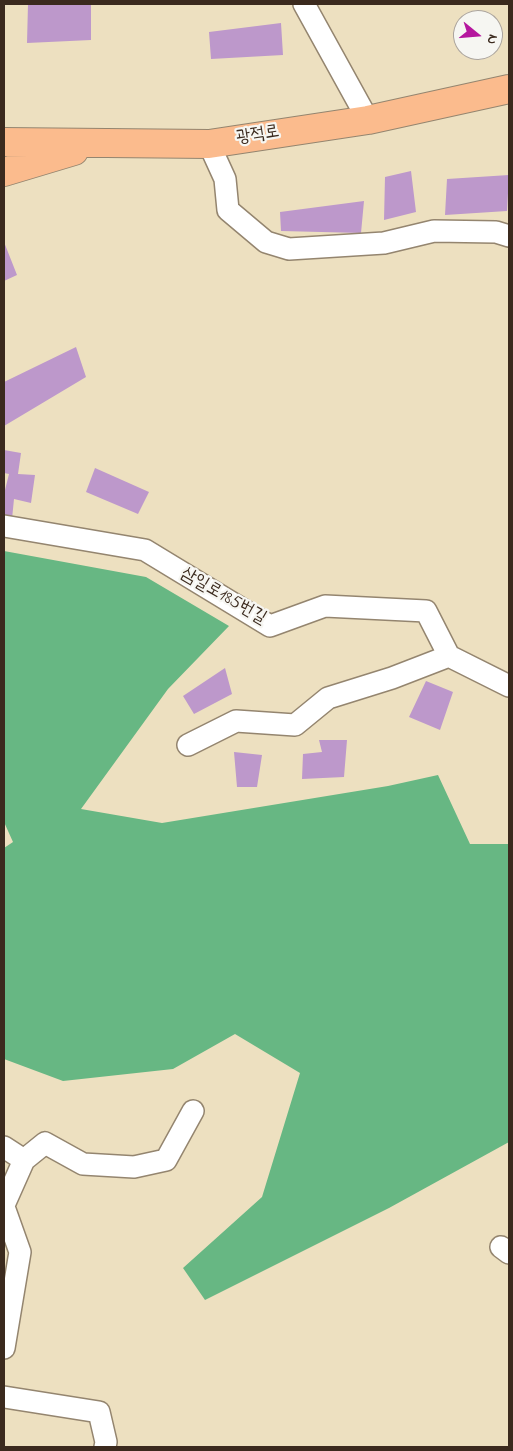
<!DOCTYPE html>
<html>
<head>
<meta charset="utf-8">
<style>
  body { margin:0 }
  #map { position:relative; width:513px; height:1451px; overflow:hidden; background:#ede0c0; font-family:"Indie Flower",sans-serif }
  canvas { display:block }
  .frame { position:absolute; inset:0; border:5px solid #3b2a1e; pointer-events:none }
  .north { position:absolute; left:453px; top:10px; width:50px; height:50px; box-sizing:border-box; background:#f6f6f2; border:1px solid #aba49d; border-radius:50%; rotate:107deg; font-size:14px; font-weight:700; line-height:20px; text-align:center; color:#3b2a1e }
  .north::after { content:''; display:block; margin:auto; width:18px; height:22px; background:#b5179e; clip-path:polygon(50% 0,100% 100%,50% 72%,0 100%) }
</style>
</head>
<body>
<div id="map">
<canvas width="513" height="1451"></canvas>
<div class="frame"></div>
<div class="north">N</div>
</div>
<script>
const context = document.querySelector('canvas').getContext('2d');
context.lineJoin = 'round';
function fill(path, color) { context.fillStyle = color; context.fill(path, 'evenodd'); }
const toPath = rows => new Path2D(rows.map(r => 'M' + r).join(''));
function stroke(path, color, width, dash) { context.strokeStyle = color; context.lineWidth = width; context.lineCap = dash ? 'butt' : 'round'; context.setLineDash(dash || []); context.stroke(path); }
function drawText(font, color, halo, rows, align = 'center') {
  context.font = font + ' "Indie Flower","Poor Story",sans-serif'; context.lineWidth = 4.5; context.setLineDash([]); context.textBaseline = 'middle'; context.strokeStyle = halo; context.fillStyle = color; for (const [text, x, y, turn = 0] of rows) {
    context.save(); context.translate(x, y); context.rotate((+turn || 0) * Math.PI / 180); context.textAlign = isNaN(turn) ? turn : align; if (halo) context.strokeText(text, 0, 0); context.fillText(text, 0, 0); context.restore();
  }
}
const forest = toPath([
  [4,551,146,577,229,626,168,689,81,809,162,823,388,786,438,775,470,844,509,844,509,1142,389,1208,205,1300,183,1268,262,1197,300,1073,235,1034,173,1069,63,1081,4,1059,4,848,13,842,4,822]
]);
const building = toPath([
  [28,4,91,4,91,40,27,43],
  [281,23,283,55,211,59,209,32],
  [411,171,416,212,384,220,385,177],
  [509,175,507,211,445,215,447,179],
  [364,201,361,233,281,231,280,212],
  [4,242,17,275,4,281],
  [76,347,86,377,4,426,4,382],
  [4,450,21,453,18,474,35,475,31,503,14,499,12,519,4,518,4,494,9,474,4,473],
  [95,468,149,492,138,514,86,492],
  [225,668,232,694,194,714,183,696],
  [426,681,453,692,440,730,409,717],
  [319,740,347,740,344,777,302,779,303,754,322,752],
  [234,752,262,755,257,787,237,787]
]);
const minor = toPath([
  [304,4,368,120],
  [209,144,225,179,228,210,266,242,289,249,384,243,434,231,496,232,509,236],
  [4,526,145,550,270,626,325,606,426,611,449,656,509,686],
  [188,745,236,721,295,725,328,698,392,678,449,656],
  [4,1147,24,1160],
  [4,1205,24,1160,45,1143,83,1164,134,1167,166,1160,193,1111],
  [4,1207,20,1252,4,1348],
  [501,1247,509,1253],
  [4,1397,99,1412,106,1442,105,1447]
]);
const major = toPath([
  [4,142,209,144,368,120,509,89],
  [4,172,74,151]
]);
const streetNames = [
  ["광적로",258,136,-9],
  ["삼일로185번길",223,597,30]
];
fill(forest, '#67b783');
fill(building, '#bd98cb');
stroke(minor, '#94856f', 24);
stroke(major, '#94856f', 30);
stroke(minor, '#fff', 21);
stroke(major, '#fbbb8d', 28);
drawText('18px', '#3b2a1e', '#f6f6f2', streetNames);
</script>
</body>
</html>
